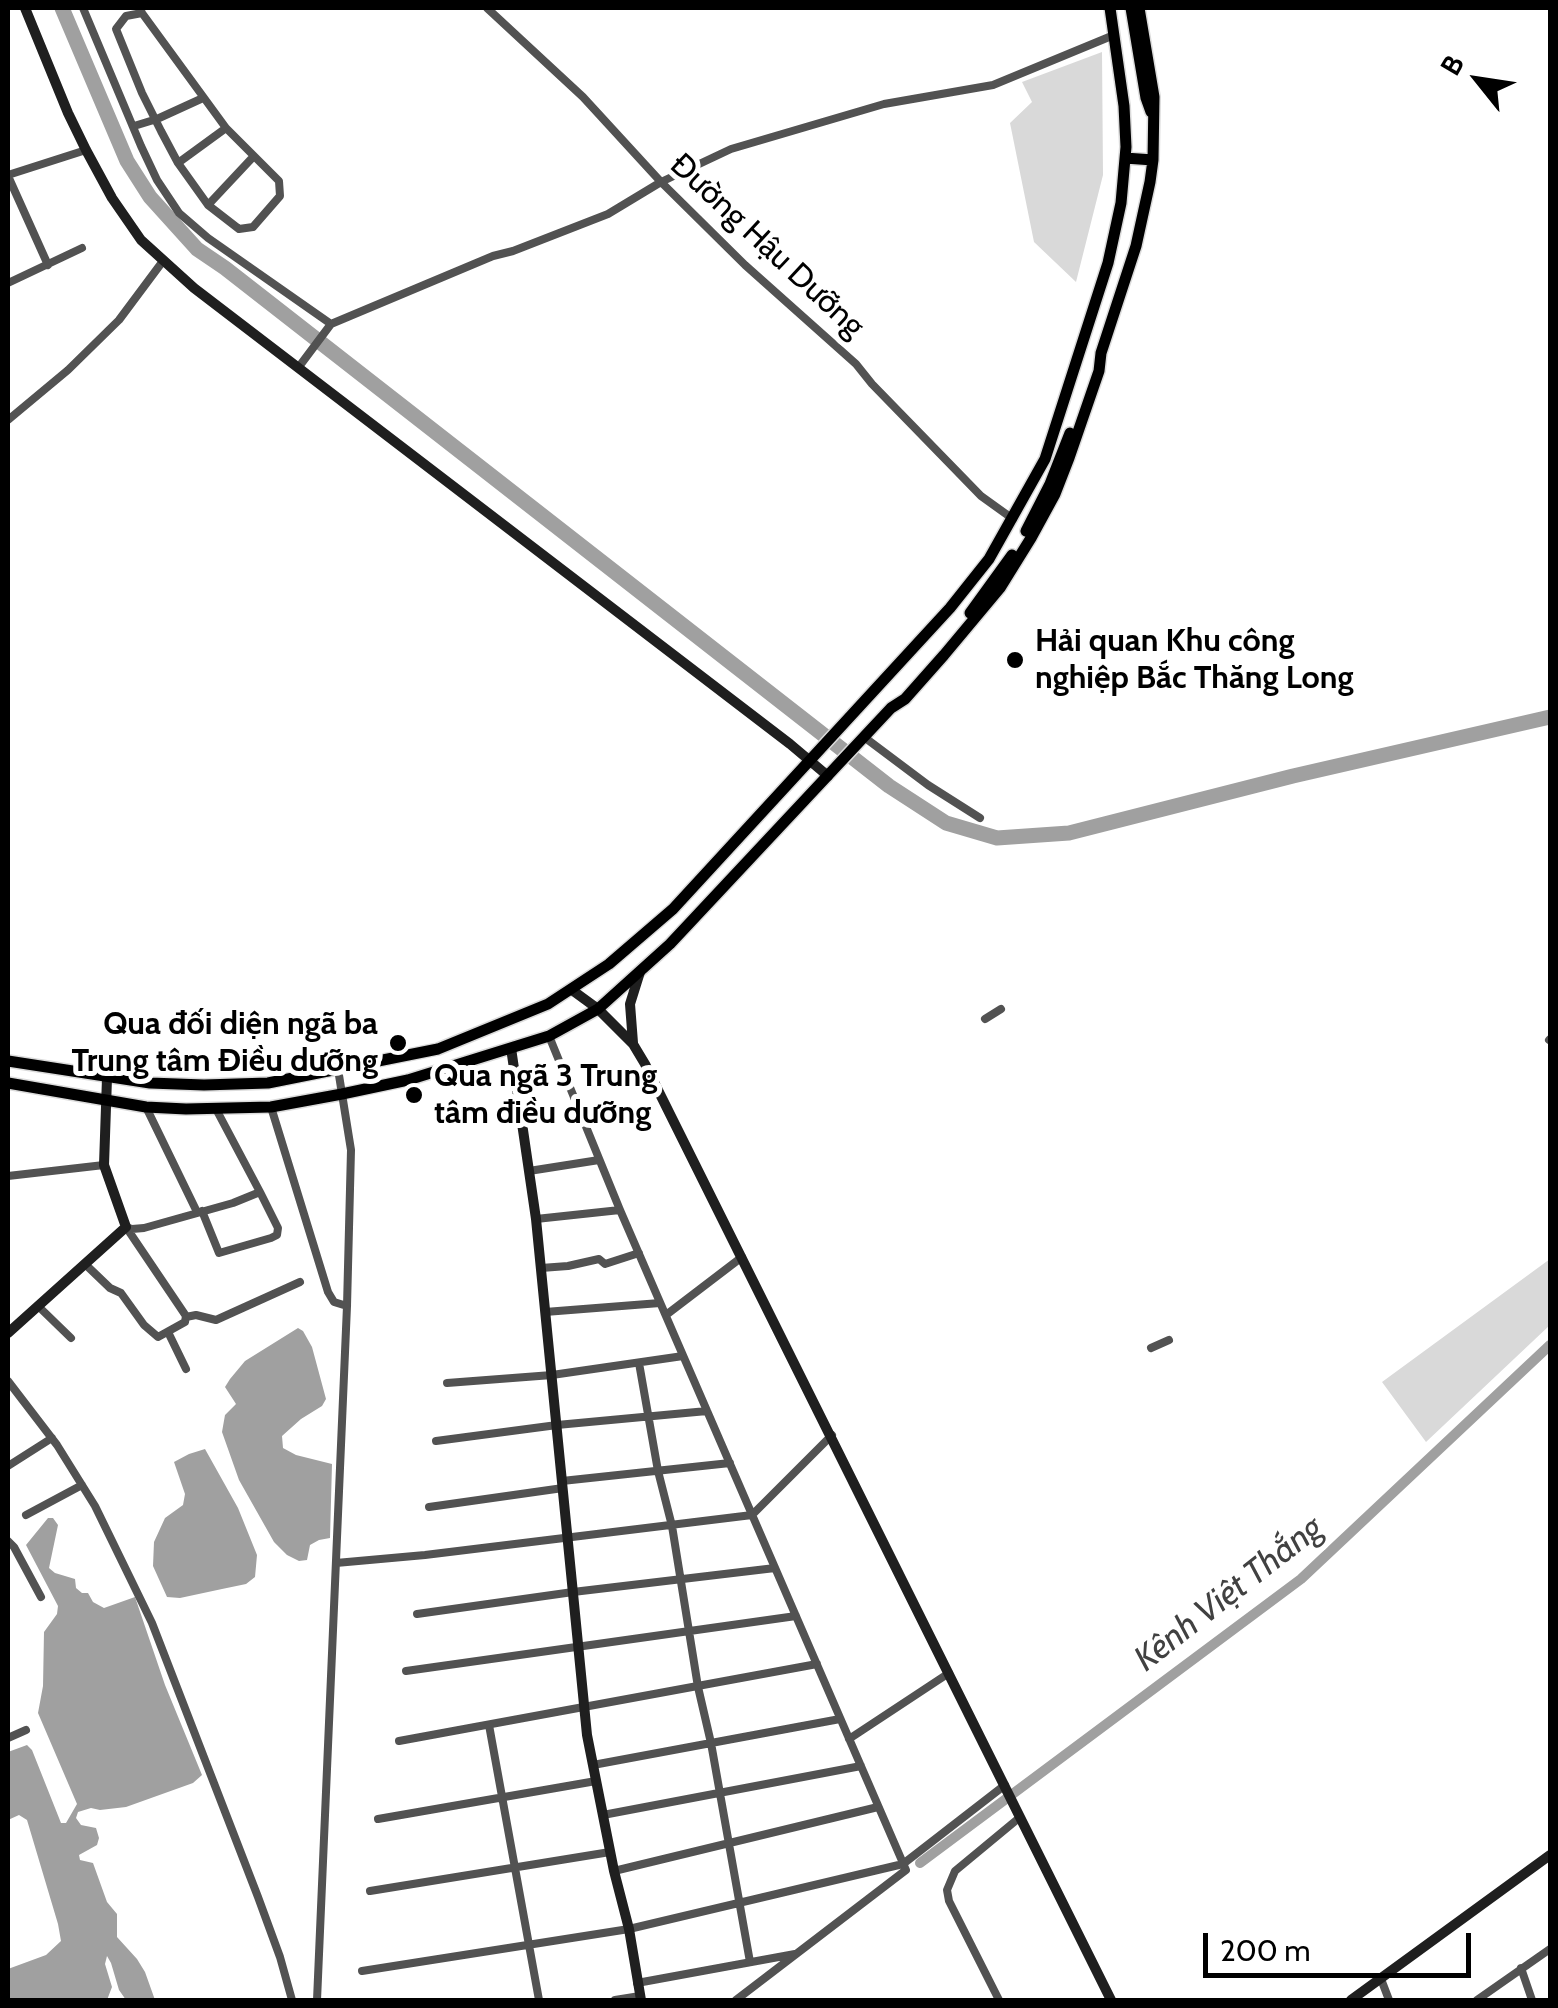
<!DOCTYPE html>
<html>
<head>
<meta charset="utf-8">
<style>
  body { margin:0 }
  #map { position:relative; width:1558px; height:2008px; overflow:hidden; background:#fff; font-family:Cabin,sans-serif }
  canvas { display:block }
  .frame { position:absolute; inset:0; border:10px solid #000; pointer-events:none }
  .north { position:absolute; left:1428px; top:30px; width:100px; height:100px; -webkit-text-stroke:8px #fff; paint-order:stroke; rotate:300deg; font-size:28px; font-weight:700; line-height:40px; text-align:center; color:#000 }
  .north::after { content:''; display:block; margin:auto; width:35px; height:45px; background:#000; clip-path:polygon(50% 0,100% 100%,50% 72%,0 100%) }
  .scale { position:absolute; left:1203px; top:1933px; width:268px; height:45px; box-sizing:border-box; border:5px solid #000; border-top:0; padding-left:12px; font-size:30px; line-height:35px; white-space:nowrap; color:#000; -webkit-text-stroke:8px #fff; paint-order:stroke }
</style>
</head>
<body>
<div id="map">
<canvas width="1558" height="2008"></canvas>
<div class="frame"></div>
<div class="north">B</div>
<div class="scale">200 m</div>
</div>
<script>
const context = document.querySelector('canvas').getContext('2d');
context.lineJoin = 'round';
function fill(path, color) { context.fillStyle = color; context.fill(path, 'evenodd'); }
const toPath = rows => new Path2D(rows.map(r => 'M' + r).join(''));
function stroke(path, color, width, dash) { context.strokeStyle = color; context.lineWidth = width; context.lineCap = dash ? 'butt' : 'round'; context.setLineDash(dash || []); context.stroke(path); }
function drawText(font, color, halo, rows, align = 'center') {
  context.font = font + ' Cabin,sans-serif'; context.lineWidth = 10; context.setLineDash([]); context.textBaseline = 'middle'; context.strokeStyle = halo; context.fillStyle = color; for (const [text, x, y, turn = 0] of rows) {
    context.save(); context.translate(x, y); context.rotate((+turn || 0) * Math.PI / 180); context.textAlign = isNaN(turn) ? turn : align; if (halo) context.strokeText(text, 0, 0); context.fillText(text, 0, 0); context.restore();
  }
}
const green = toPath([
  [1102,52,1103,175,1076,282,1034,242,1010,123,1032,102,1022,82],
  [1550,1259,1550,1325,1426,1442,1382,1382]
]);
const water = toPath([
  [298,1328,303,1331,312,1347,326,1399,322,1406,301,1419,282,1436,283,1448,296,1455,332,1464,330,1538,319,1540,310,1545,307,1560,299,1561,287,1555,274,1542,239,1480,222,1432,225,1415,236,1404,225,1387,230,1379,245,1361],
  [205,1449,238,1508,257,1555,255,1577,246,1584,222,1589,180,1598,167,1597,153,1566,154,1542,165,1518,183,1505,185,1494,174,1462,189,1454],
  [48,1518,53,1518,58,1525,49,1568,55,1573,75,1579,76,1588,82,1593,88,1593,93,1602,104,1608,135,1597,165,1685,202,1775,193,1783,126,1807,100,1810,91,1808,78,1812,76,1818,81,1825,96,1828,99,1838,97,1845,79,1855,80,1860,93,1863,107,1902,117,1914,117,1937,137,1959,145,1972,155,2000,126,2000,119,1990,111,1963,107,1956,105,1964,112,1987,107,2000,8,2000,8,1969,46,1955,61,1941,58,1924,27,1820,19,1815,8,1820,8,1752,27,1745,32,1750,61,1823,66,1823,77,1804,38,1713,43,1686,44,1632,57,1614,58,1606,26,1545]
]);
const canal = toPath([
  [920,1863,1301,1579,1550,1345]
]);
const river = toPath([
  [62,8,127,161,150,197,197,249,225,268,889,786,946,823,997,838,1069,833,1293,776,1550,717]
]);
const street = toPath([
  [83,8,141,146,157,180,179,213,208,238,331,324],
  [487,8,583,97,661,182,745,265,856,364,872,384,981,496,1013,519],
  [142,13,226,128,279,181,280,196,253,227,239,229,208,205,178,163,161,131,142,93,116,29,126,16,142,13],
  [134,126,157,119,203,98],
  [178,163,226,128],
  [8,175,86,150],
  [8,176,48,265],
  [208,205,253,157],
  [8,283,82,248],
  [298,368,331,324,493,256,513,251,608,214,661,182,731,149,884,104,993,85,1114,35],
  [8,420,68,370,119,320,163,261],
  [864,737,928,785,980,818],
  [985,1019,1001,1009],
  [549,1036,620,1210,906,1870,736,2000],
  [1549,1040,1550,1039],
  [146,1107,197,1212],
  [271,1107,328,1292,334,1302,347,1306],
  [529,1171,599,1160],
  [8,1176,104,1165],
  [202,1211,219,1253,271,1238,277,1235,278,1228,260,1192],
  [536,1219,620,1210],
  [126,1227,132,1229,144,1228,233,1203,260,1192,216,1109],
  [85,1264,110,1288,121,1293,144,1325,158,1337,185,1322,186,1316,126,1227],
  [541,1268,568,1266,599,1259,605,1264,639,1253],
  [38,1306,71,1338],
  [545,1312,660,1303],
  [666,1315,742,1257],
  [186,1317,196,1315,216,1320,300,1282],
  [168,1332,186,1369],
  [1151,1348,1169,1340],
  [639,1363,658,1471,672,1526,698,1687,711,1743,750,1962],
  [8,1381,57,1445,95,1506,152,1623,258,1897,280,1957,292,2000],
  [447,1383,552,1375,683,1356],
  [436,1441,557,1425,707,1411],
  [8,1466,52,1438],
  [562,1481,730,1463],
  [429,1507,563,1488],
  [26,1515,82,1485],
  [8,1541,14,1547,41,1597],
  [336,1563,425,1555,752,1515,832,1435],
  [417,1614,573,1592,775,1568],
  [406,1671,796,1616],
  [489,1725,539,2000],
  [8,1738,26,1730],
  [849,1739,949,1673],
  [399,1741,817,1664],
  [593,1765,840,1719],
  [603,1815,861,1766],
  [378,1819,596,1781],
  [614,1871,878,1807],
  [370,1891,610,1852],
  [1521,1968,1532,2000],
  [362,1971,629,1929,903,1864,1005,1785],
  [1381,1979,1389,2000],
  [637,1983,795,1954],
  [317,2000,347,1306,351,1150,338,1069],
  [615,2000,640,1996],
  [999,2000,949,1901,947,1890,955,1871,1019,1818],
  [1477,2000,1550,1949]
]);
const secondary = toPath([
  [25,8,68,113,86,150,112,198,141,240,194,288,790,744,828,776],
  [572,990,598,1009,633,1044,645,1064,1111,2000],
  [633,1043,630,1004,640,972],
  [511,1048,536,1219,587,1735,614,1871,629,1929,641,2000],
  [8,1333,126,1227,104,1165,107,1078],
  [1351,2000,1550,1855]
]);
const primary = toPath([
  [1131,8,1146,98,1151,112],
  [1125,158,1153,160],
  [1026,531,1050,484,1070,433],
  [970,613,1012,555],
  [8,1061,150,1083,204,1085,268,1083,438,1049,548,1004,609,964,673,909,950,608,989,559,1045,459,1108,263,1121,203,1126,147,1124,106,1110,8],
  [8,1083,146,1107,186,1109,271,1107,342,1094,408,1080,549,1036,598,1009,670,944,891,708,905,699,944,655,1000,588,1031,538,1055,494,1069,458,1099,371,1101,353,1136,246,1150,182,1153,160,1154,97,1139,8]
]);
const markers = [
  [1015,660,10,"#000"],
  [398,1043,10,"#000"],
  [414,1095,10,"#000"]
];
const streetNames = [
  ["Đường Hậu Dưỡng",767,246,43]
];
const poiNames = [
  ["Hải quan Khu công",1035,642],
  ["nghiệp Bắc Thăng Long",1035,679],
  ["Qua đối diện ngã ba",378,1025,"right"],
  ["Trung tâm Điều dưỡng",378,1062,"right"],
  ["Qua ngã 3 Trung",434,1077],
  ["tâm điều dưỡng",434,1114]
];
const waterNames = [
  ["Kênh Việt Thắng",1229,1594,-38]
];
fill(green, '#d9d9d9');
fill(water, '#a0a0a0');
stroke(canal, '#a0a0a0', 10);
stroke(river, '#a0a0a0', 15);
stroke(primary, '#dbdbdb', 14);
stroke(street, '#525252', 8);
stroke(secondary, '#1f1f1f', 10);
stroke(primary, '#000', 11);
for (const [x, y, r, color] of markers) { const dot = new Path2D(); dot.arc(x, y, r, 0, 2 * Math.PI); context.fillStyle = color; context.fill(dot); stroke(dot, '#fff', 4); }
drawText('32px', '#000', '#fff', streetNames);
drawText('bold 32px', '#000', '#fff', poiNames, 'left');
drawText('italic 35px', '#414141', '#fff', waterNames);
</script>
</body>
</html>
